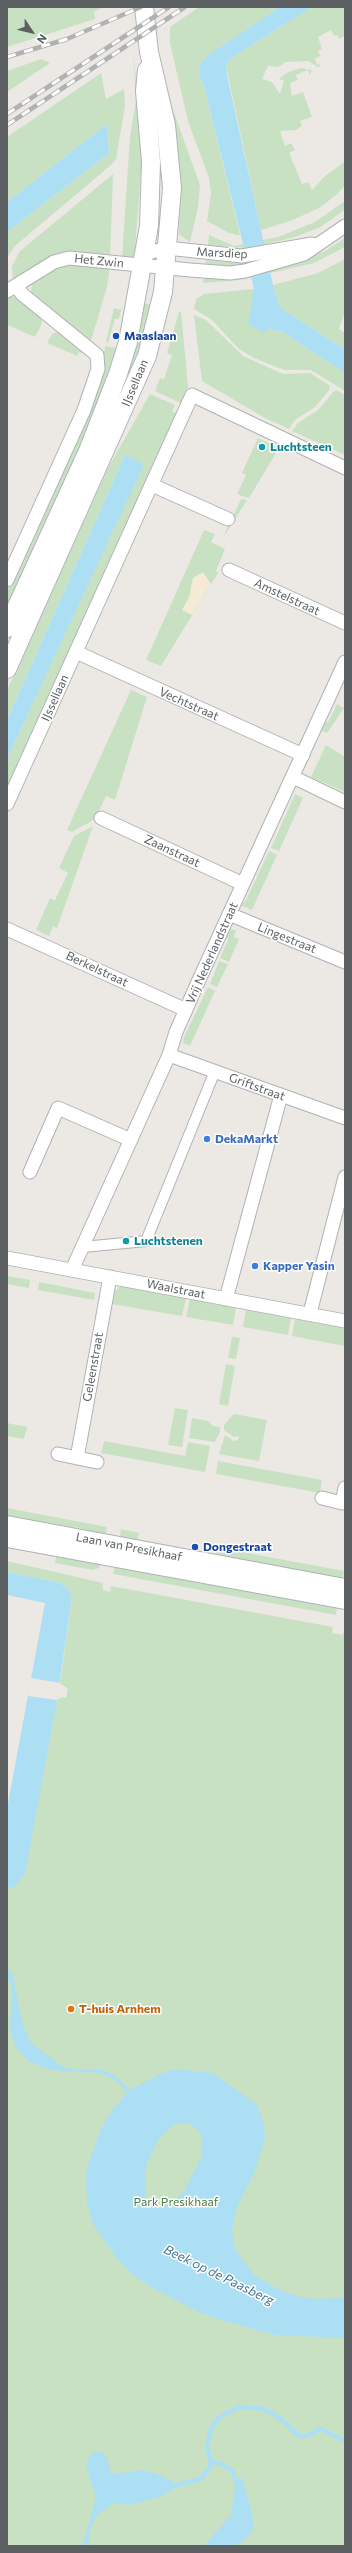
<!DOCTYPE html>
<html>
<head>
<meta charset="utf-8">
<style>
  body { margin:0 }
  #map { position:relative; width:352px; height:2553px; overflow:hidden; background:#ece9e4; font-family:Commissioner,sans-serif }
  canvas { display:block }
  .frame { position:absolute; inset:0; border:8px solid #5c6063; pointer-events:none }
  .north { position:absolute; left:12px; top:12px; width:40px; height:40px; -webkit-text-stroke:3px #fff; paint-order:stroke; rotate:125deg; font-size:11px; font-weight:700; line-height:16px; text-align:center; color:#5c6063 }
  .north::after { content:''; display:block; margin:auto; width:14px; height:18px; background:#5c6063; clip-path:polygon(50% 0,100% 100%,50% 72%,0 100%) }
</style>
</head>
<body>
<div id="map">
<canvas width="352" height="2553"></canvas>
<div class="frame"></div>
<div class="north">N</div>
</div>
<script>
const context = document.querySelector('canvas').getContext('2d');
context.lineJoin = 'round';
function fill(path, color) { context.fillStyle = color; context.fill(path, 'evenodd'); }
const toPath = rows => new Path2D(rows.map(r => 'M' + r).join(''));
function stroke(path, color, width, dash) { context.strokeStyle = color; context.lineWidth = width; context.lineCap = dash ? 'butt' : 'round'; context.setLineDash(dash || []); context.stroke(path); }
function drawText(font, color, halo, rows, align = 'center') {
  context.font = font + ' Commissioner,sans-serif'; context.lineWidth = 3; context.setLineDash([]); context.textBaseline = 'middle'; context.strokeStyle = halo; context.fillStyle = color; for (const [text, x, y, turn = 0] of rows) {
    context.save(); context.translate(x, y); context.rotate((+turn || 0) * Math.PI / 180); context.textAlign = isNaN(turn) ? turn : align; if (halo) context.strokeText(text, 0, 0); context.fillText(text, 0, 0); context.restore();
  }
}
const green = toPath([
  [7,7,103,7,94,12,95,19,7,47],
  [199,7,280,7,208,55,200,65,199,77,204,86,240,235,238,235,229,233,207,221,211,193,209,178,188,121,170,43,170,27],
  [312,7,345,7,345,36,339,39,337,35,334,36,331,30,318,37,322,49,318,51,320,56,315,59,317,65,320,64,321,66,318,67,308,61,286,62,278,67,268,66,262,79,272,82,280,94,284,81,279,79,288,72,301,68,312,70,310,75,308,70,296,75,298,80,290,83,292,96,303,92,312,117,300,121,302,126,296,130,280,131,285,146,291,143,295,150,289,153,302,184,308,182,312,190,325,176,343,163,345,159,345,185,337,194,321,207,293,220,261,230,226,66,231,58],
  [133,53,141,129,141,172,134,260,122,258,130,137,136,100],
  [41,59,50,63,7,92,7,71],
  [101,73,106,99,124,89,125,106,116,159,111,165,15,246,7,258,7,232,109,153,109,150,107,124,7,202,7,137],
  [173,110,200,185,198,207,190,242,179,234,180,171],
  [113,174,110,258,91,255,13,280,12,267,19,252],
  [345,201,345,209,340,213,321,227,295,237,249,248,208,245,209,235,234,246,278,237,315,222],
  [345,238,345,247,314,263,240,280,203,283,204,275,300,261,325,251],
  [345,259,344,314,339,329,345,333,345,349,280,308,273,285,318,273],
  [206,260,227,262,250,263,243,267,205,266],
  [61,263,110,266,107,287,91,341,31,293,32,282],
  [254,289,268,329,283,332,345,373,345,391,311,370,284,370,254,358,239,349,212,320,194,309,196,299,204,294],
  [8,297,17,297,41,315,42,324,35,337,7,325],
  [142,303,154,305,141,349,7,655,7,644,102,432],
  [114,308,121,310,119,319,115,319,108,343,106,342],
  [179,312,181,312,188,386,181,403,155,391,160,378,164,379,172,355,167,353],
  [194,315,206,320,243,356,283,374,310,373,329,385,330,389,315,407,295,420,289,429,263,417,202,381],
  [61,332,85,351,84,354,79,352,77,356,47,343,53,333],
  [105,346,116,348,92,421,7,611,7,592,100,386],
  [337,390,345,395,345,455,292,431,298,423,318,410,334,391],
  [150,394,175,405,172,411,177,414,7,788,7,759,143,464,125,455,7,720,7,690,108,468],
  [258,438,279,448,249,498,242,496,237,494,246,475,242,473],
  [241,499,247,500,225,535,224,535],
  [204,530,215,534,211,542,225,549,216,571,218,573,161,666,146,660],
  [131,690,147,697,115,800,106,796,95,819,72,832,67,830],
  [337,704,344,708,327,733,321,730,324,724,329,721],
  [326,745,345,757,345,792,311,777],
  [295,794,303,798,279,851,271,848],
  [93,826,57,928,53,926,49,936,36,930,50,898,55,900,68,873,59,868,74,836],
  [269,851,277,855,252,910,240,905,246,900],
  [232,929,236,931,234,937,239,939,229,962,220,958,228,940,227,934],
  [219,961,228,964,217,987,210,984],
  [208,987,215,991,190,1046,183,1043,184,1037],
  [7,1276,30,1280,29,1288,7,1284],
  [39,1282,95,1293,94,1300,38,1290],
  [120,1286,186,1298,182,1316,112,1304,115,1291],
  [190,1299,236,1308,233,1325,186,1317],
  [246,1309,291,1318,288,1335,243,1327],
  [295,1319,345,1328,345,1346,292,1336],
  [232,1337,240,1338,236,1359,228,1358],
  [226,1364,235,1366,228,1406,219,1404],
  [175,1408,188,1410,182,1447,168,1445],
  [234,1414,267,1420,259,1461,219,1454,225,1435,234,1441,238,1440,239,1436,234,1437,224,1430,224,1425],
  [192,1418,208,1421,213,1426,220,1427,220,1432,215,1442,189,1438],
  [7,1423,27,1427,24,1439,7,1436],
  [104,1441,185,1456,188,1442,210,1446,205,1472,101,1453],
  [218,1461,322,1480,320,1493,216,1474],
  [7,1508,107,1527,105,1539,87,1536,81,1528,60,1525,51,1529,7,1521],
  [121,1529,139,1533,137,1543,119,1542],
  [215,1547,344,1571,342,1583,267,1569,214,1553],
  [56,1557,89,1557,101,1559,99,1568,93,1570,55,1563],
  [7,1561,103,1583,103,1590,110,1592,111,1586,333,1627,332,1633,342,1635,345,1630,345,2546,7,2546,7,1852,57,1700,62,1697,66,1698,68,1689,60,1683,72,1598,67,1588,58,1582,7,1572],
  [115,1562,338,1603,336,1615,113,1574]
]);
const sand = toPath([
  [203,572,211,584,192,615,182,610,189,597,193,578]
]);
const water = toPath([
  [280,7,312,7,231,58,226,66,227,75,273,285,280,308,345,349,345,373,283,332,268,329,264,333,248,324,254,289,204,86,199,77,200,65,208,55],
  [107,124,109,153,7,232,7,202],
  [125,455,144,464,7,759,7,720],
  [7,1572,58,1582,67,1588,72,1597,57,1700,25,1874,15,1886,7,1889,7,1809,45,1603,7,1595],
  [7,1967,13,1976,22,2023,31,2043,62,2066,70,2069,105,2070,118,2078,130,2090,158,2075,175,2069,213,2073,256,2104,263,2120,265,2138,255,2171,236,2209,232,2230,235,2249,254,2275,282,2291,300,2297,318,2299,345,2298,345,2338,275,2335,224,2321,201,2313,156,2290,134,2276,118,2260,93,2224,87,2203,86,2183,87,2167,101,2129,113,2109,127,2093,116,2081,102,2073,50,2070,28,2061,15,2046,10,2028,12,1988,7,1975],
  [180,2123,191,2124,201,2135,201,2157,184,2192,172,2202,157,2208,145,2200,146,2166,158,2140,172,2126],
  [96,2451,103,2453,108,2460,110,2471,116,2474,141,2470,152,2472,180,2485,160,2497,128,2505,114,2503,98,2514,90,2529,88,2546,82,2546,96,2498,87,2469,87,2461,91,2454],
  [242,2477,254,2521,251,2533,240,2543,233,2546,204,2546,231,2515,236,2480]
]);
const pier = toPath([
  [31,1678,60,1683,57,1700,28,1696]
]);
const stream = toPath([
  [237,2485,233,2472,223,2465,211,2461,207,2448,211,2429,218,2418,239,2407,264,2409,280,2418,299,2436,306,2436,321,2429,345,2441],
  [174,2486,200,2479,209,2469,211,2461]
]);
const pedestrian = toPath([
  [83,1247,146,1241,215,1071]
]);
const minor = toPath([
  [144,254,167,248,242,256,312,244],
  [7,291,54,262,69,258,190,270,230,273,245,271,304,254,345,226],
  [152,485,228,519],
  [229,570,345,623],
  [7,580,84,410,98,369,97,355,22,294,16,286],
  [76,652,303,755],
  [293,777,345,802],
  [7,804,192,395,345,468],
  [101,818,243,884],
  [229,914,345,962],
  [7,929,186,1010],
  [169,1055,345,1118],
  [30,1172,58,1108,131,1140],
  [7,1258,345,1321],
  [72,1270,169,1055,176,1032,198,982,345,662],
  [226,1299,281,1095],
  [310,1313,345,1177],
  [58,1454,97,1462],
  [77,1458,110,1277],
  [322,1498,342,1503,345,1488]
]);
const tertiary = toPath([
  [7,1524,345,1587],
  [7,1539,345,1601]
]);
const secondary = toPath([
  [7,628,88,451,118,374,128,342,149,226,151,162,145,91,147,70],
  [7,669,147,356,163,292,172,188,166,125,149,52,144,7]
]);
const rail = toPath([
  [7,57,67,39,141,7],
  [7,114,169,7],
  [7,125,185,7]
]);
const markers = [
  [116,336,4,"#1a4fb4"],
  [262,447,4,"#0f9aa8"],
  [207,1139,4,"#3f7fe0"],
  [126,1241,4,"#0f9aa8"],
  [255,1266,4,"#3f7fe0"],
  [195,1547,4,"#1a4fb4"],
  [71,2009,4,"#e8710a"]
];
const streetNames = [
  ["Marsdiep",222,253,3],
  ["Het Zwin",99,261,6],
  ["IJssellaan",135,383,-67],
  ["Amstelstraat",287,597,25],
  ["IJssellaan",55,698,-66],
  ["Vechtstraat",189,704,24],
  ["Zaanstraat",172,851,25],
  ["Lingestraat",287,938,22],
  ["Vrij Nederlandstraat",212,953,-66],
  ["Berkelstraat",97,969,25],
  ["Griftstraat",257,1087,20],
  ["Waalstraat",176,1289,11],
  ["Geleenstraat",93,1367,-80],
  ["Laan van Presikhaaf",129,1547,11]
];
const transitNames = [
  ["Maaslaan",124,336],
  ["Dongestraat",203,1547]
];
const cultureNames = [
  ["Luchtsteen",270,447],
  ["Luchtstenen",134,1241]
];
const shopNames = [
  ["DekaMarkt",215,1139],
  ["Kapper Yasin",263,1266]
];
const foodNames = [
  ["T-huis Arnhem",79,2009]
];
const parkNames = [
  ["Park Presikhaaf",176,2202]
];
const waterNames = [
  ["Beek op de Paasberg",219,2275,26]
];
fill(green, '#c8e1c3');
fill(sand, '#f5ead6');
fill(water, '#acdff4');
fill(pier, '#ece9e4');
stroke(stream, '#acdff4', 4.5);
stroke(pedestrian, '#afb2b5', 12);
stroke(minor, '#afb2b5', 15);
stroke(tertiary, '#afb2b5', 18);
stroke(secondary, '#b0b4b7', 20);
stroke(pedestrian, '#fff', 10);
stroke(minor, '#fff', 13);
stroke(tertiary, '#fff', 16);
stroke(secondary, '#fff', 18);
stroke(rail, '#b0b1b1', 4.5);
stroke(rail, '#fff', 3, [9]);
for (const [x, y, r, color] of markers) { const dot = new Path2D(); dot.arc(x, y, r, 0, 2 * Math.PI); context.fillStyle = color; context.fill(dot); stroke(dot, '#fff', 1.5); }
drawText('12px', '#5c6063', '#fff', streetNames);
drawText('bold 12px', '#164399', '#fff', transitNames, 'left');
drawText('bold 12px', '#0d838f', '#fff', cultureNames, 'left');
drawText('bold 12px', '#366cbe', '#fff', shopNames, 'left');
drawText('bold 12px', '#c56008', '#fff', foodNames, 'left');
drawText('12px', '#457e3f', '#fff', parkNames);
drawText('italic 13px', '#457793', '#fff', waterNames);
</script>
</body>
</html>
